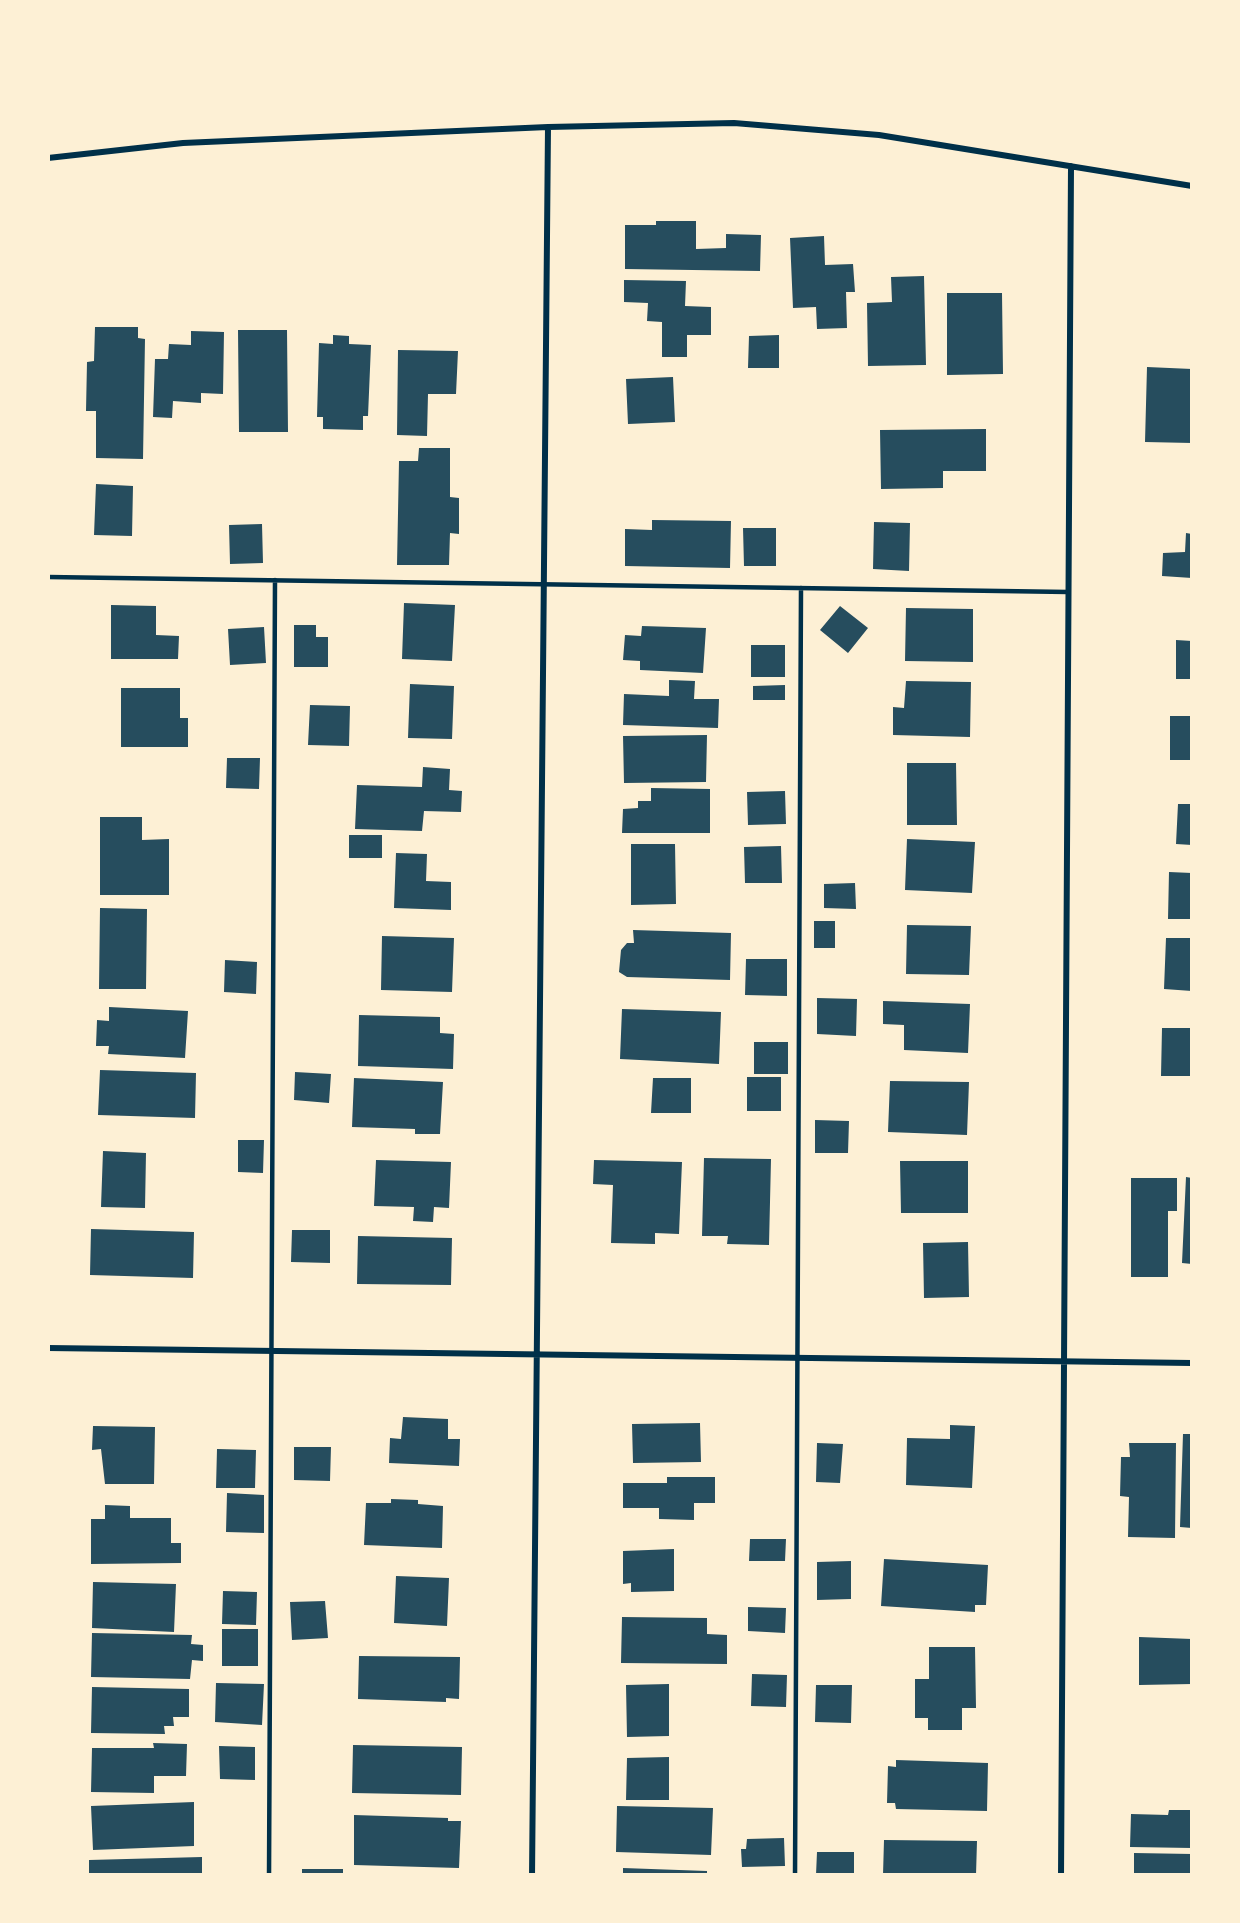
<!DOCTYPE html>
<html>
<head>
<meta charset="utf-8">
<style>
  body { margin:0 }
  #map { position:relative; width:1240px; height:1923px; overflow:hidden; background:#fdf0d5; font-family:"Exo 2",sans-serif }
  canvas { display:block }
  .frame { position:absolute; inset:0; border:50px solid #fdf0d5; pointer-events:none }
</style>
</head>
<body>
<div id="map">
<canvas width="1240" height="1923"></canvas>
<div class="frame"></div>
</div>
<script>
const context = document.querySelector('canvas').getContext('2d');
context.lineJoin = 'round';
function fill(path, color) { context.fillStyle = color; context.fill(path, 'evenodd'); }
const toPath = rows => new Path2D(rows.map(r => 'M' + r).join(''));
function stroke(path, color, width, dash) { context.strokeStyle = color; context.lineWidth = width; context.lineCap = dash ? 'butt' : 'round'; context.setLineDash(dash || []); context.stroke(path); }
const building = toPath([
  [656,221,696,221,696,249,726,248,726,234,761,235,760,271,625,269,625,225,656,225],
  [824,236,825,265,853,264,855,292,846,292,847,328,817,329,816,307,793,308,790,238],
  [924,276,926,365,868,366,867,303,892,302,891,277],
  [624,280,686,281,685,306,711,307,711,335,687,335,687,357,662,357,662,322,647,321,648,303,624,302],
  [947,293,1002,293,1003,374,947,375],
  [95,327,138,327,138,338,145,339,143,459,96,458,96,411,86,411,87,362,94,361],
  [238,330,287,330,288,432,239,432],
  [191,331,224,332,223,394,201,393,201,403,173,401,172,418,153,417,155,359,168,359,169,344,191,345],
  [333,335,349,336,349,344,371,345,368,416,363,416,363,430,323,429,323,417,317,417,319,343,333,344],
  [779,335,779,368,748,368,749,336],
  [398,350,458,351,456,394,428,394,427,436,397,435],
  [1147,367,1192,369,1192,443,1145,442],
  [673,377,675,422,628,424,626,379],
  [986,429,986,471,943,471,943,488,881,489,880,430],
  [419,448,450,448,450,497,459,498,459,534,450,533,449,565,397,565,399,461,418,461],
  [96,484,133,486,132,536,94,535],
  [652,520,731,521,730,568,625,566,625,529,652,530],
  [874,522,910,523,909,571,873,569],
  [262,524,263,563,230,564,229,525],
  [743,528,776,528,776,566,744,566],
  [1186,533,1192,534,1192,578,1162,576,1163,553,1185,552],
  [404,603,455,605,452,661,402,659],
  [111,605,156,606,156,635,179,636,178,659,111,659],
  [840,606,868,628,848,653,820,630],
  [906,608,973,609,973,662,905,661],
  [294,625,316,625,316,637,328,637,328,667,294,667],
  [642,626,706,628,703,673,640,670,640,661,623,660,625,635,641,636],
  [264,627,266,663,230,665,228,629],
  [1176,640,1192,641,1192,679,1176,679],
  [751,645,785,645,785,677,751,677],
  [669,680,695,681,694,699,719,699,718,728,623,725,624,694,669,696],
  [906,681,971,682,970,737,893,735,893,707,904,708],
  [410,684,454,686,452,739,408,738],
  [785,685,785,700,753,700,753,686],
  [121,688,180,688,180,718,188,718,188,747,121,747],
  [310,705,350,706,349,746,308,745],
  [1170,716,1192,716,1192,760,1170,760],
  [707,735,706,782,624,783,623,736],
  [227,758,260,758,259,789,226,788],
  [907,763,956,763,957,825,907,825],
  [423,767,450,769,449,790,462,791,461,812,424,811,422,831,355,829,357,785,422,787],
  [651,788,710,789,710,833,622,833,623,809,638,808,638,801,651,801],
  [785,791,786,824,748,825,747,792],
  [1178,804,1192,804,1192,845,1176,844],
  [100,817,142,817,142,840,169,839,169,895,100,895],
  [349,835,382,835,382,858,349,858],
  [907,839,975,842,972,893,905,890],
  [631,844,675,844,676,904,631,905],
  [781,846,782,883,745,883,744,847],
  [396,853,427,854,426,881,451,882,451,910,394,908],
  [1169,872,1192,873,1192,919,1168,919],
  [855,883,856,909,824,908,824,884],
  [100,908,147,909,146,989,99,989],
  [814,921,835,921,835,948,814,948],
  [907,925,971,926,969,975,906,974],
  [633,930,731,933,730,980,627,977,619,972,621,950,627,943,634,943],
  [382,936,454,938,452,992,381,990],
  [1166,938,1192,938,1192,991,1164,989],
  [746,959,787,959,787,996,745,995],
  [225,960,257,962,256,994,224,992],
  [817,998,857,999,856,1036,817,1034],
  [883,1001,970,1004,968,1053,904,1050,904,1025,883,1024],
  [109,1007,188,1011,185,1058,108,1054,109,1046,96,1046,97,1020,109,1021],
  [622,1009,721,1012,719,1064,620,1059],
  [359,1015,440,1017,440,1033,454,1034,453,1069,358,1066],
  [1162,1028,1192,1028,1192,1076,1161,1076],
  [754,1042,788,1042,788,1074,754,1074],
  [100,1070,196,1073,195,1118,98,1115],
  [295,1072,331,1074,329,1103,294,1100],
  [747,1077,781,1077,781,1111,747,1111],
  [354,1078,443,1082,440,1134,415,1134,415,1129,352,1127],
  [653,1078,691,1078,691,1113,651,1113],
  [890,1081,969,1082,967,1135,888,1132],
  [815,1120,849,1121,848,1153,815,1153],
  [238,1140,264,1140,263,1173,238,1172],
  [103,1151,146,1153,145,1208,101,1207],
  [704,1158,771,1159,769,1245,727,1244,728,1236,702,1236],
  [376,1160,451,1162,449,1208,434,1207,433,1222,413,1221,414,1207,374,1206],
  [594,1160,682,1162,679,1234,655,1233,655,1244,611,1243,613,1185,593,1184],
  [900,1161,968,1161,968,1213,901,1213],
  [1186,1177,1192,1178,1192,1264,1182,1263],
  [1131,1178,1177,1178,1177,1211,1168,1211,1168,1277,1131,1277],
  [91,1229,194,1232,193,1278,90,1275],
  [292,1230,330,1230,330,1263,291,1262],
  [358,1236,452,1238,451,1285,357,1284],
  [968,1242,969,1297,924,1298,923,1243],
  [403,1417,448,1419,448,1439,460,1439,459,1466,389,1463,390,1438,401,1439],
  [700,1423,701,1462,633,1463,632,1424],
  [950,1425,975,1426,972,1488,906,1485,907,1438,950,1439],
  [93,1426,155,1427,154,1484,105,1484,101,1449,92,1450],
  [1183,1434,1192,1434,1192,1528,1180,1527],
  [817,1443,843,1444,840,1483,816,1482],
  [1129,1443,1176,1443,1175,1538,1128,1537,1129,1497,1120,1496,1121,1457,1130,1457],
  [294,1447,331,1447,330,1481,294,1480],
  [217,1449,256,1450,255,1488,216,1488],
  [667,1477,715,1477,715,1503,694,1503,694,1520,659,1519,659,1508,623,1508,623,1483,667,1483],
  [227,1493,264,1495,264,1533,226,1532],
  [391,1499,418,1500,418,1504,443,1506,442,1548,364,1545,366,1503,391,1503],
  [105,1505,130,1506,130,1518,171,1518,171,1543,181,1543,181,1563,91,1564,91,1519,105,1519],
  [750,1539,786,1539,785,1561,749,1561],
  [674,1549,674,1591,631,1592,631,1583,623,1584,623,1551],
  [884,1559,988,1565,986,1605,975,1605,975,1612,881,1606],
  [851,1561,851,1599,817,1600,817,1562],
  [396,1576,449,1578,447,1626,394,1623],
  [93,1582,176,1584,174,1632,92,1628],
  [223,1591,257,1592,256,1625,222,1624],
  [325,1601,328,1638,292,1640,290,1602],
  [748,1607,786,1608,785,1633,748,1631],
  [622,1617,707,1618,707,1634,727,1635,727,1664,621,1663],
  [222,1629,258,1629,258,1666,222,1666],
  [92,1633,192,1635,191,1644,203,1645,203,1661,192,1660,190,1679,91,1677],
  [1139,1637,1192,1639,1192,1684,1139,1685],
  [929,1647,975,1647,976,1708,962,1708,962,1730,928,1730,928,1718,915,1718,915,1679,929,1679],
  [359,1656,460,1657,459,1699,446,1698,446,1702,358,1699],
  [752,1674,787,1675,786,1707,751,1706],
  [216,1683,264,1684,262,1725,215,1722],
  [669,1684,669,1736,627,1737,626,1685],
  [816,1685,852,1685,851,1723,815,1722],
  [92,1687,189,1689,189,1717,173,1717,174,1726,164,1726,165,1734,91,1733],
  [153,1743,187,1744,186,1776,154,1776,154,1793,91,1792,92,1748,154,1748],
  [353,1745,462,1747,461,1795,352,1793],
  [219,1746,255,1747,255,1780,220,1779],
  [669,1757,669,1800,626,1800,627,1758],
  [896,1760,988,1763,987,1811,896,1809,895,1803,887,1803,888,1766,896,1767],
  [194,1802,194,1846,93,1850,91,1806],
  [617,1806,713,1808,711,1855,616,1852],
  [1169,1810,1192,1810,1192,1848,1130,1847,1131,1814,1168,1815],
  [354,1815,448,1818,448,1821,461,1821,459,1868,354,1865],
  [784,1838,785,1866,742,1867,741,1849,746,1849,747,1839],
  [884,1840,977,1841,976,1875,883,1875],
  [817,1852,854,1852,854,1875,816,1875],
  [1134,1853,1192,1854,1192,1875,1134,1875],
  [202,1857,202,1875,89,1875,89,1860],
  [623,1868,707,1871,707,1875,623,1875],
  [302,1869,343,1869,343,1875,302,1875]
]);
const service = toPath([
  [48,577,1068,592],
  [269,1875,275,580],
  [795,1875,801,588]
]);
const minor = toPath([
  [48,158,183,143,548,127,734,123,879,135,1192,186],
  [48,1348,1192,1363],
  [532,1875,548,127],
  [1061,1875,1071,166]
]);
fill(building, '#264d5e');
stroke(service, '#003049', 4.5);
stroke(minor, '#003049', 6);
</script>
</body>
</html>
